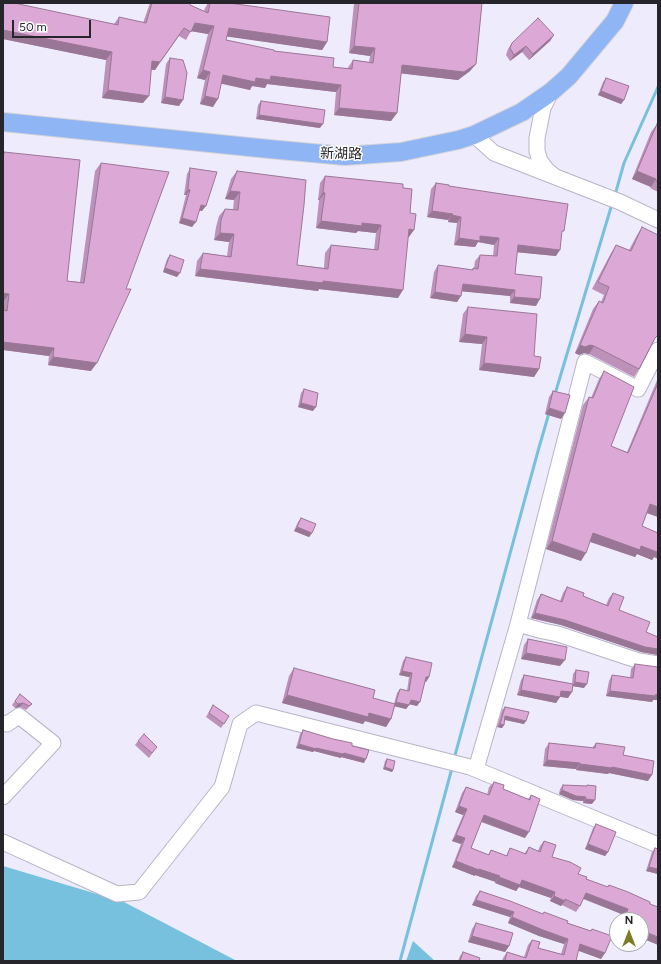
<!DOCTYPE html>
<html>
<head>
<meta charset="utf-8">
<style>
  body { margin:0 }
  #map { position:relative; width:661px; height:964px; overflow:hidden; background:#eeebfd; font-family:Figtree,sans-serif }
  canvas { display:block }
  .frame { position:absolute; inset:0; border:4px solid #26252b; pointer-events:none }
  .north { position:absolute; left:609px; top:912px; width:40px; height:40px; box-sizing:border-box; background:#fff; border:1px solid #a8a8aa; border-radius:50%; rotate:0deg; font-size:11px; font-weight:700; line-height:16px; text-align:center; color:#26252b }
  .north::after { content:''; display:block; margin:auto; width:14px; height:18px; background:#7e7c24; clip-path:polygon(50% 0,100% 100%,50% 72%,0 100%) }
  .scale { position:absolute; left:12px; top:20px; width:79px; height:18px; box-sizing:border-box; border:2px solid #26252b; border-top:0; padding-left:5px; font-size:12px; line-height:14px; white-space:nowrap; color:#26252b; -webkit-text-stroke:3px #fff; paint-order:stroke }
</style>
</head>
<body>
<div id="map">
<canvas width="661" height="964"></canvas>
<div class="frame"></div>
<div class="north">N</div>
<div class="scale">50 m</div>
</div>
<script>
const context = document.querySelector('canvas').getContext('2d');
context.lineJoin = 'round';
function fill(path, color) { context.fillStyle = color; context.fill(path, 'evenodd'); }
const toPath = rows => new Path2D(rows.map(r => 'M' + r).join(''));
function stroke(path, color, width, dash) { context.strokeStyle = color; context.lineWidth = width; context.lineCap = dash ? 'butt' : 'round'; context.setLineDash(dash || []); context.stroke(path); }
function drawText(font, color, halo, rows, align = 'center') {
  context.font = font + ' Figtree,"Noto Sans SC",sans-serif'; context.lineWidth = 3; context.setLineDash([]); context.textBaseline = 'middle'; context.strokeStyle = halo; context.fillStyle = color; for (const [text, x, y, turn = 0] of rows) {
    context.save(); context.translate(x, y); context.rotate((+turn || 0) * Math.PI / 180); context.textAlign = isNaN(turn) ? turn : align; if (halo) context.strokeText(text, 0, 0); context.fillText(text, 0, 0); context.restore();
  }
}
const water = toPath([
  [3,866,124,902,237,961,3,961],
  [413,941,435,961,406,961]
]);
const stream = toPath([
  [615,195,624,163,658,87],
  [555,394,612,204],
  [454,759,538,451,549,413],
  [400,961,452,768]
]);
const minor = toPath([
  [551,92,543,108,537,138,537,151,540,161,547,170,553,175],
  [474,135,494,153,620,202,658,220],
  [518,624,543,631,558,634,639,661,658,664],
  [3,723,7,724,19,716,53,743,3,797],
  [476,769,518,624,585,362,638,389,658,350],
  [3,842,117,894,139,892,222,787,240,724,256,713,470,767,658,845]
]);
const major = toPath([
  [3,122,269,149,345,156,401,152,458,140,474,135,522,112,551,92,569,76,615,21,624,3]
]);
const wall = toPath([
  [3,3,114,24,119,17,143,23,150,3,190,3,190,5,204,11,205,8,208,3,229,3,327,42,322,50,227,36,226,40,274,51,333,67,347,69,353,60,369,62,370,56,349,53,354,3,482,3,476,64,470,71,458,80,401,73,397,113,391,121,334,115,336,92,267,84,265,88,252,86,250,90,221,83,213,107,200,104,205,80,197,78,208,34,191,31,186,40,179,36,155,70,151,70,143,103,102,98,106,60,3,39],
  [554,35,550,41,529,60,522,52,510,61,506,55,508,49,512,43],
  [170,58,179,106,161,103,166,64],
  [606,78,624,100,621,104,598,95,603,82],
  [261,101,320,128,256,119,258,105],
  [657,124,658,125,658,192,650,188,651,187,632,179,651,132],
  [4,152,67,281,80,282,95,171,101,163,91,371,48,365,49,356,3,350,3,153],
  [190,168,202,211,199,211,192,227,179,223,186,195,184,195,187,174],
  [237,171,297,265,324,268,325,253,331,245,374,250,376,233,358,231,356,233,316,228,319,200,318,200,320,183,325,176,403,188,410,213,409,237,408,237,398,298,319,289,318,291,195,276,197,261,203,253,227,256,229,242,214,240,216,227,219,216,225,209,233,210,234,200,225,199,231,179],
  [436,183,449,186,562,234,556,256,517,252,515,274,536,306,510,303,510,296,462,291,457,302,430,298,434,272,438,265,472,270,473,268,474,268,475,261,480,255,493,256,494,245,478,242,475,247,454,245,457,223,448,222,448,220,427,217,431,189],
  [642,227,654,341,639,369,634,377,589,354,584,353,579,355,575,353,593,309,599,301,601,302,604,295,592,289,611,253,616,245,629,250,637,235],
  [170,255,177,277,163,272,167,259],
  [468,307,534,356,539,369,534,377,479,370,482,344,459,342,463,314],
  [604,371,611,446,627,452,658,378,658,517,647,513,642,526,654,557,652,560,637,554,635,557,590,542,581,561,546,549,583,405,589,397,591,398,599,379],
  [304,389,313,411,298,407,301,393],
  [553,391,561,419,545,414,549,397],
  [301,518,312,533,309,537,294,531,298,522],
  [567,587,583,596,606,605,609,598,613,593,619,610,646,632,658,637,658,655,641,652,561,625,531,618,537,600,541,594,560,601,563,593],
  [528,639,560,666,521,659,524,645],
  [406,657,429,677,426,682,425,681,417,706,410,704,406,709,395,706,391,719,386,727,365,721,363,724,282,703,289,676,294,668,373,698,394,704,397,693,400,689,407,691,409,677,399,675,403,661],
  [635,664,653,700,652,702,606,696,609,681,612,675,630,678,631,669],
  [576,670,584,688,573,686,568,698,560,697,556,703,517,695,521,680,524,675,572,684,573,674],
  [20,694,32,704,26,710,20,707,15,708,12,705],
  [213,705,229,716,221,728,206,717],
  [505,707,524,724,504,720,504,725,502,728,497,727,502,710],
  [303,730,352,746,364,763,341,757,341,758,314,751,313,752,296,748,300,734],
  [138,741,154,751,149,758,135,745],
  [549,743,592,748,596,743,623,755,648,781,609,773,608,774,576,770,576,769,543,766,545,749],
  [387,759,393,770,392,772,383,769,385,761],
  [494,782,503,789,528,799,531,795,525,838,481,822,471,848,488,855,491,850,506,856,510,848,524,854,529,847,538,851,540,846,544,841,552,857,586,879,607,887,609,885,641,920,622,920,624,915,583,899,580,906,576,912,562,905,561,906,550,901,551,898,519,887,516,891,495,883,496,882,475,875,475,876,452,867,461,844,452,841,463,815,455,812,462,793,466,787,487,795,489,787],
  [563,785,586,786,587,785,592,804,583,803,583,801,573,800,559,794,560,789],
  [596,824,608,852,605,856,585,849,593,828],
  [655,848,658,849,658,874,646,871,652,852],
  [480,891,543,914,544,912,567,923,591,931,592,929,605,953,601,959,578,950,576,961,502,961,503,958,507,952,524,957,528,945,532,940,538,948,561,954,564,944,539,936,508,923,510,917,472,905,476,896],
  [476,923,509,946,505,952,468,942,472,929],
  [463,952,479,961,458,961,460,956]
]);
const shadedWall = toPath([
  [195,23,214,26,208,34,190,31],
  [229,28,327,42,322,50,223,36],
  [3,30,112,52,106,60,3,39],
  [554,35,550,41,529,60,533,54],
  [354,46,375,48,370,56,349,53],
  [526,46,522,52,510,61,514,55],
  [152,61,160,62,155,70,147,69],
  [476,64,470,71,458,80,397,73,402,65],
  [203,70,210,72,205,80,197,78],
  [223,75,256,78,271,76,341,85,336,92,267,84,265,88,252,86,250,90,218,83],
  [108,90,149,96,143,103,102,98],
  [601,91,624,100,621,104,598,95],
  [205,96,218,99,213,107,200,104],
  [165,97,183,100,179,106,161,103],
  [339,108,397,113,391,121,334,115],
  [259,115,323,124,320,128,256,119],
  [637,171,656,179,651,187,632,179],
  [188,189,190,190,186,195,184,195],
  [230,191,240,192,234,200,225,199],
  [323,192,325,193,319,200,318,200],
  [201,205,206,206,202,211,198,210],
  [432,211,453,214,448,220,427,217],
  [452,215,461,217,457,223,448,222],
  [182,218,196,222,192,227,179,223],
  [321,221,362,223,381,225,376,233,358,231,356,233,316,228],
  [409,229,414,230,409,237,404,236],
  [220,233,234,234,229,242,214,240],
  [480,236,499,238,494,245,478,242,475,247,454,245,459,238],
  [518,245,560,250,556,256,514,252],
  [165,268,180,273,177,277,163,272],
  [200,269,323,281,403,290,398,298,319,289,318,291,195,276],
  [463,284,515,290,510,296,458,291],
  [435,292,461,296,457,302,430,298],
  [3,293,9,294,3,302],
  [514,297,540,299,536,306,510,303],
  [465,334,487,337,482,344,459,342],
  [3,342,54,348,49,356,3,350],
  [580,345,590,345,594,346,589,354,584,353,579,355,575,353],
  [53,357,97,363,91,371,48,365],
  [484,363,539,369,534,377,479,370],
  [301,403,316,407,313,411,298,407],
  [549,408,565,413,561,419,545,414],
  [650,504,658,507,658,517,644,512],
  [297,527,312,533,309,537,294,531],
  [593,533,641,546,658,549,658,559,654,557,652,560,637,554,635,557,588,541],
  [552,541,586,553,581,561,546,549],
  [535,613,565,620,658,649,658,655,641,652,561,625,531,618],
  [526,653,565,660,560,666,521,659],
  [402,671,412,673,409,677,399,675],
  [426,677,429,677,426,682,423,681],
  [575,682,587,684,584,688,572,686],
  [521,690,560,697,556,703,517,695],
  [561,691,572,692,568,698,557,696],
  [610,691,658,695,658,700,653,700,652,702,606,696],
  [287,695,369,713,391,719,386,727,365,721,363,724,282,703],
  [411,700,420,702,417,706,408,704],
  [396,702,409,705,406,709,393,706],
  [23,703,20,707,15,708,18,704],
  [505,716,526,721,524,724,502,719],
  [500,724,504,725,502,728,497,727],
  [299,744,344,753,366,759,364,763,341,757,341,758,314,751,313,752,296,748],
  [547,760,580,763,576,769,543,766],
  [580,764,612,767,652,775,648,781,609,773,608,774,576,770],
  [385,767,393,770,392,772,383,769],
  [562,790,586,797,583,801,573,800,559,794],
  [585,799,595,800,592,804,583,803],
  [459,806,467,809,463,815,455,812],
  [484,815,529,832,525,838,480,821],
  [456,835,465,838,461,844,452,841],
  [588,844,608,852,605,856,585,849],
  [456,861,479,869,500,876,496,882,475,875,475,876,452,867],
  [649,867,658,869,658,874,646,871],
  [499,877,511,881,522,880,555,892,551,898,519,887,516,891,495,883],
  [586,893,628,909,624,915,582,898],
  [554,896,565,901,561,906,550,901],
  [476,900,514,912,510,917,472,905],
  [512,917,568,939,564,944,539,936,508,923],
  [641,930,658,937,658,945,641,938],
  [472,936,509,946,505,952,468,942],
  [580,944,605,953,601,959,576,950]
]);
const building = toPath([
  [3,3,14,3,118,25,119,17,146,23,152,3,190,3,190,5,208,13,210,3,229,3,330,17,327,42,229,28,226,40,274,50,274,51,334,58,333,67,352,69,353,60,373,63,375,48,354,46,359,3,482,3,476,64,464,72,402,65,397,113,339,108,341,85,271,76,270,80,256,78,255,82,223,75,218,99,205,96,210,72,203,70,214,26,195,23,191,32,184,28,160,62,152,61,149,96,108,90,112,52,3,30,3,3],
  [538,18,554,35,533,54,526,46,514,55,510,48,512,43,538,18],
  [170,58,183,60,187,73,183,100,165,97,170,58],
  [606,78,629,86,624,100,601,91,606,78],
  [261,101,325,110,323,124,259,115,261,101],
  [657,124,658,125,658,182,656,181,656,179,637,171,657,124],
  [4,152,80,160,67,281,84,283,101,163,169,172,126,289,131,289,97,363,53,357,54,348,3,342,3,310,7,311,9,294,3,293,3,154,4,154,4,152],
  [190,168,217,172,206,206,201,205,196,222,182,218,190,190,188,189,190,168],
  [237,171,306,180,304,205,297,265,328,269,331,245,378,250,381,225,362,223,362,226,321,221,325,193,323,192,325,176,403,184,403,188,412,189,410,213,416,214,414,230,409,229,403,290,323,281,323,283,200,269,203,253,231,257,234,234,220,233,221,220,225,209,238,210,240,192,230,191,237,171],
  [436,183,449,185,449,186,568,204,564,231,562,231,560,250,518,245,515,274,542,277,540,299,514,297,515,290,463,284,461,296,435,292,438,265,473,270,473,268,478,269,480,255,497,256,499,238,480,236,480,241,459,238,461,217,452,215,453,214,432,211,436,183],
  [642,227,658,235,658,335,655,338,639,369,594,346,590,345,585,347,580,345,599,301,603,303,609,287,598,282,616,245,631,251,642,227],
  [170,255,184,260,180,273,165,268,170,255],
  [468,307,537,314,534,356,541,357,539,369,484,363,487,337,465,334,468,307],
  [604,371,634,387,611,446,628,453,658,383,658,507,650,504,642,526,658,533,658,550,657,552,641,546,640,550,593,533,586,553,552,541,589,397,593,398,604,371],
  [304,389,318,393,316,407,301,403,304,389],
  [553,391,570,395,565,413,549,408,553,391],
  [301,518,316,524,312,533,297,527,301,518],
  [567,587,584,593,583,596,608,606,613,593,624,597,619,610,650,622,646,632,658,637,658,649,645,647,565,620,535,613,541,594,562,602,567,587],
  [528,639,567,647,565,660,526,653,528,639],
  [406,657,432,663,429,677,426,677,420,702,411,700,409,705,396,702,400,689,409,691,412,673,402,671,406,657],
  [635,664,658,667,658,695,656,694,655,696,610,691,612,675,633,678,635,664],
  [294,668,375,690,373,698,395,704,391,719,369,713,368,717,287,695,294,668],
  [576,670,589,672,587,684,575,682,576,670],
  [524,675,573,684,572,692,561,691,560,697,521,690,524,675],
  [20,694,32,704,29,706,23,703,18,704,15,701,20,694],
  [213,705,229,716,224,724,209,713,213,705],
  [505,707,529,712,526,721,505,716,504,725,500,724,505,707],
  [303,730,333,739,352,743,352,746,369,750,366,759,344,753,343,754,316,748,316,749,299,744,303,730],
  [144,734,157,747,152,753,138,741,144,734],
  [549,743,595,748,596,743,625,747,623,755,654,761,652,775,612,767,612,768,580,764,580,763,547,760,549,743],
  [387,759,395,761,393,770,385,767,387,759],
  [494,782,504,785,503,789,530,800,531,795,540,799,529,832,484,815,471,848,489,855,491,850,507,856,510,848,526,854,529,847,540,852,544,841,556,845,552,857,570,862,581,868,578,874,587,877,586,879,608,887,609,885,628,892,650,902,650,904,658,907,658,937,641,930,641,920,624,920,628,909,586,893,580,906,565,899,565,901,554,896,555,892,522,880,520,885,499,877,500,876,479,869,479,870,456,861,465,838,456,835,467,809,459,806,466,787,489,795,494,782],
  [563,785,587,786,587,785,596,786,595,800,585,799,586,797,576,796,562,790,563,785],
  [596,824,616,832,608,852,588,844,596,824],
  [655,848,658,849,658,869,649,867,655,848],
  [480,891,510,901,543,914,544,912,568,921,567,923,591,931,592,929,612,936,605,953,580,944,576,961,505,961,507,952,526,958,532,940,540,942,538,948,564,955,568,939,543,930,512,917,514,912,476,900,480,891],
  [476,923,513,933,509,946,472,936,476,923],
  [463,952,480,958,479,961,460,961,463,952]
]);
const streetNames = [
  ["新湖路",341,154,1]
];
fill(water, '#78c1de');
stroke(stream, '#78c1de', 3);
stroke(minor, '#b8b4c5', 17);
stroke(major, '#d4d3d5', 20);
stroke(minor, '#fff', 15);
stroke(major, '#8fb5f5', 18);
fill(wall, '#bd91b9');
fill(shadedWall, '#9a7696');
fill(building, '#dca9d7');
stroke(building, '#9a7696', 1);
drawText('14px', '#26252b', '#fff', streetNames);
</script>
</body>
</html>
